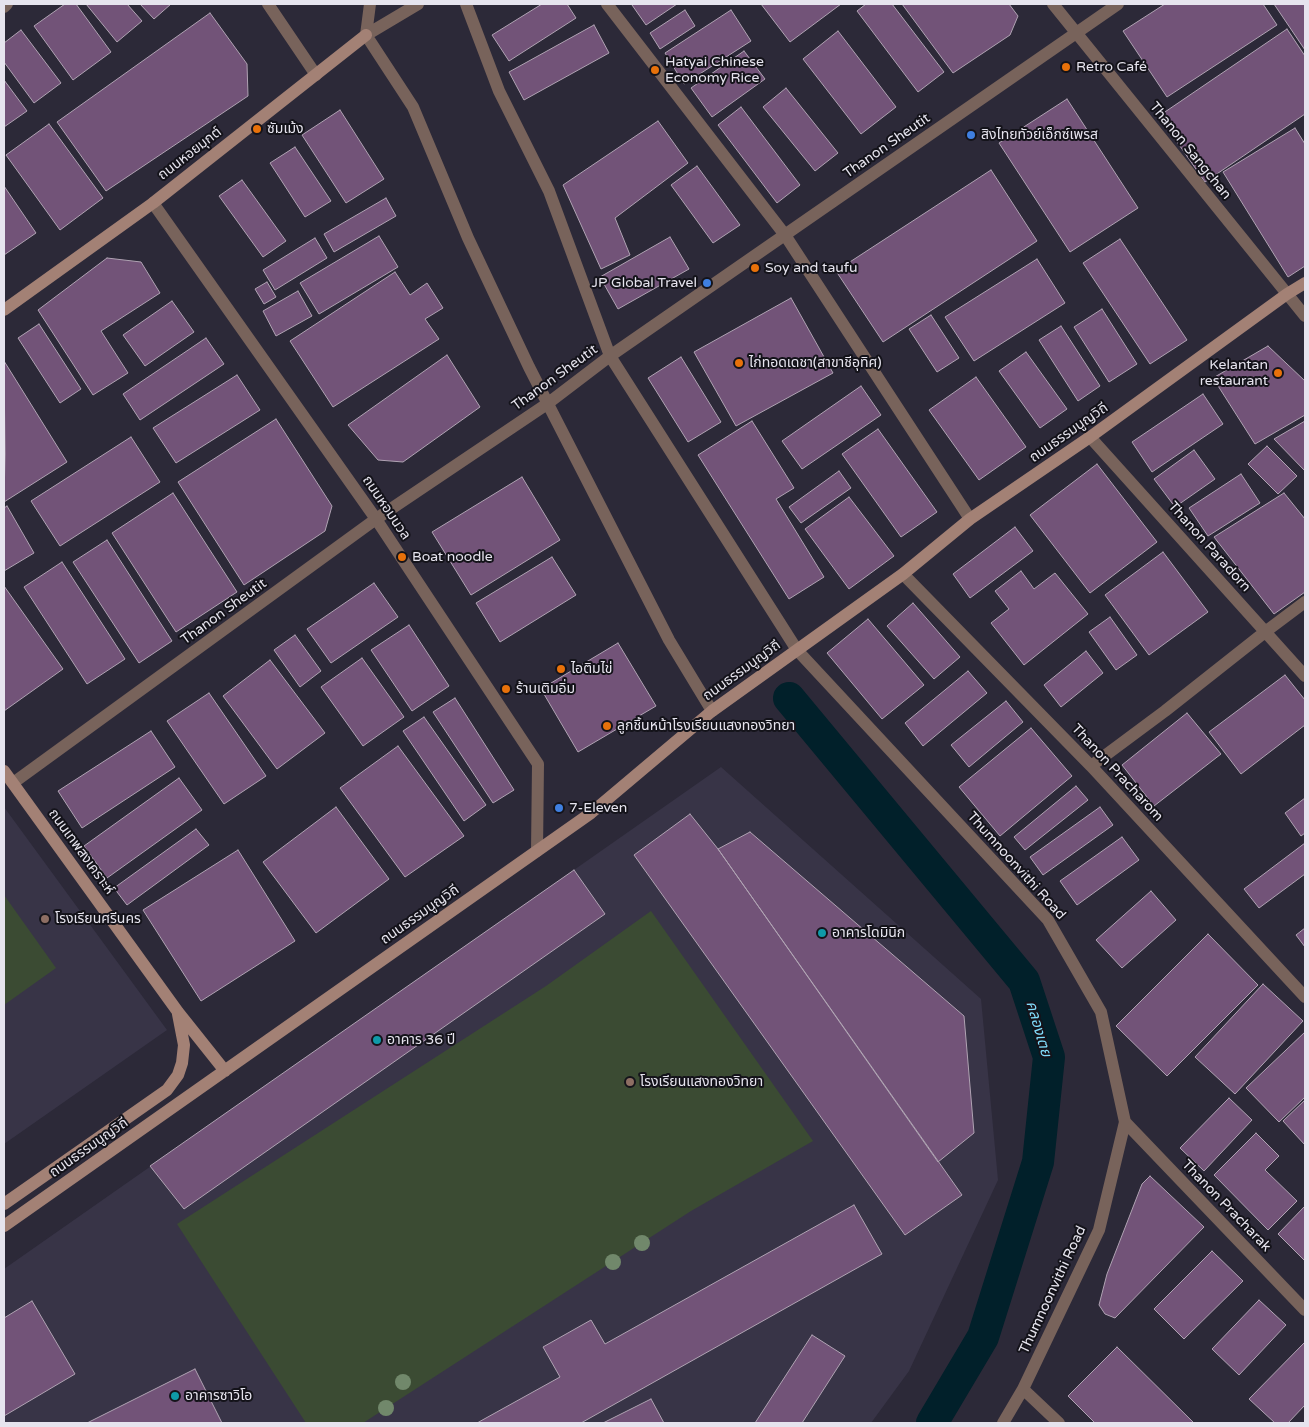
<!DOCTYPE html>
<html>
<head>
<meta charset="utf-8">
<style>
  body { margin:0 }
  #map { position:relative; width:1309px; height:1427px; overflow:hidden; background:#2c2938; font-family:"Varela Round",sans-serif }
  canvas { display:block }
  .frame { position:absolute; inset:0; border:5px solid #e6e4ee; pointer-events:none }
</style>
</head>
<body>
<div id="map">
<canvas width="1309" height="1427"></canvas>
<div class="frame"></div>
</div>
<script>
const context = document.querySelector('canvas').getContext('2d');
context.lineJoin = 'round';
function fill(path, color) { context.fillStyle = color; context.fill(path, 'evenodd'); }
const toPath = rows => new Path2D(rows.map(r => 'M' + r).join(''));
function stroke(path, color, width, dash) { context.strokeStyle = color; context.lineWidth = width; context.lineCap = dash ? 'butt' : 'round'; context.setLineDash(dash || []); context.stroke(path); }
function drawText(font, color, halo, rows, align = 'center') {
  context.font = font + ' "Varela Round","Noto Sans Thai",sans-serif'; context.lineWidth = 4; context.setLineDash([]); context.textBaseline = 'middle'; context.strokeStyle = halo; context.fillStyle = color; for (const [text, x, y, turn = 0] of rows) {
    context.save(); context.translate(x, y); context.rotate((+turn || 0) * Math.PI / 180); context.textAlign = isNaN(turn) ? turn : align; if (halo) context.strokeText(text, 0, 0); context.fillText(text, 0, 0); context.restore();
  }
}
const built = toPath([
  [721,767,981,999,998,1180,909,1371,871,1423,4,1423,4,1269],
  [4,807,167,1030,4,1144]
]);
const green = toPath([
  [4,895,56,968,4,1005],
  [651,911,813,1141,691,1211,363,1423,306,1423,177,1224,546,986]
]);
const canal = toPath([
  [789,698,1024,981,1049,1057,1038,1162,983,1337,932,1423]
]);
const building = toPath([
  [65,4,76,4,111,52,73,80,34,26,65,4],
  [86,4,127,4,142,21,117,42,86,4],
  [140,4,171,4,154,19,140,4],
  [542,4,567,4,576,18,509,61,492,35,542,4],
  [634,4,677,4,646,25,632,5,634,4],
  [761,4,841,4,790,42,761,4],
  [866,4,892,4,944,72,918,92,857,11,866,4],
  [902,4,1009,4,1018,16,1010,35,953,73,902,4],
  [1165,4,1263,4,1277,25,1167,97,1123,31,1165,4],
  [1274,4,1305,4,1305,50,1274,4],
  [685,10,695,26,660,49,650,33,685,10],
  [731,10,751,41,684,84,665,53,731,10],
  [210,13,247,64,248,96,106,191,57,122,210,13],
  [594,25,609,53,524,100,509,72,594,25],
  [1287,29,1305,56,1305,114,1205,182,1159,116,1287,29],
  [21,30,61,83,34,103,4,62,4,43,21,30],
  [838,31,896,107,861,134,803,59,838,31],
  [744,51,765,79,712,117,691,88,744,51],
  [4,80,27,111,4,127,4,80],
  [786,88,838,153,815,171,763,107,786,88],
  [1067,99,1138,208,1070,252,999,143,1067,99],
  [741,107,800,185,777,203,718,125,741,107],
  [340,110,384,179,346,203,302,135,340,110],
  [658,121,688,163,615,218,630,255,601,269,563,185,658,121],
  [49,124,103,198,60,230,6,155,49,124],
  [1295,128,1305,144,1305,266,1288,277,1223,172,1295,128],
  [295,147,331,201,305,217,270,163,295,147],
  [697,166,740,225,713,243,671,185,697,166],
  [991,170,1037,241,883,342,836,271,991,170],
  [242,180,286,241,263,257,219,196,242,180],
  [4,186,36,233,4,255,4,186],
  [386,198,396,216,334,252,324,234,386,198],
  [379,236,398,267,319,314,300,283,379,236],
  [670,237,689,269,618,309,600,277,670,237],
  [315,238,327,258,275,290,263,270,315,238],
  [1120,239,1187,340,1150,364,1083,263,1120,239],
  [107,258,141,262,160,293,101,331,128,373,93,395,38,310,107,258],
  [1037,259,1065,303,974,361,945,317,1037,259],
  [395,272,410,295,427,283,443,308,425,319,439,339,333,407,290,341,395,272],
  [267,282,276,297,264,304,255,289,267,282],
  [298,291,312,316,276,336,263,311,298,291],
  [791,298,833,373,736,426,694,352,791,298],
  [172,301,194,332,145,366,123,335,172,301],
  [1102,309,1137,364,1109,382,1074,327,1102,309],
  [931,315,959,358,937,372,909,329,931,315],
  [39,324,81,389,60,403,18,338,39,324],
  [1061,326,1100,386,1078,401,1039,340,1061,326],
  [206,338,224,364,140,420,123,394,206,338],
  [1268,346,1305,381,1305,415,1255,444,1213,378,1268,346],
  [1026,352,1067,409,1040,428,999,371,1026,352],
  [447,355,480,407,403,462,378,460,348,425,447,355],
  [681,357,721,422,688,442,648,378,681,357],
  [4,361,67,462,4,502,5,454,4,361],
  [237,375,260,410,176,463,153,428,237,375],
  [976,377,1026,447,979,480,929,410,976,377],
  [861,386,881,415,802,469,782,441,861,386],
  [1203,394,1223,424,1152,472,1132,442,1203,394],
  [276,419,332,506,325,531,244,585,178,482,276,419],
  [752,421,794,488,776,499,824,577,789,599,698,455,752,421],
  [1305,421,1305,471,1274,439,1305,421],
  [878,429,937,512,901,537,842,454,878,429],
  [131,437,160,482,60,546,31,501,131,437],
  [1267,446,1297,476,1278,494,1248,464,1267,446],
  [1194,450,1215,479,1175,507,1154,479,1194,450],
  [1097,464,1157,542,1090,593,1030,515,1097,464],
  [839,471,851,488,801,523,789,507,839,471],
  [1241,474,1260,503,1208,536,1189,508,1241,474],
  [522,477,560,540,471,595,432,532,522,477],
  [173,493,237,592,176,632,112,533,173,493],
  [1284,493,1305,519,1305,592,1274,614,1214,537,1284,493],
  [849,497,894,556,849,589,805,529,849,497],
  [7,506,34,553,4,571,4,508,7,506],
  [1015,527,1033,551,970,598,953,574,1015,527],
  [107,540,172,641,139,663,73,562,107,540],
  [1163,552,1208,612,1149,655,1105,595,1163,552],
  [552,557,576,595,500,642,476,603,552,557],
  [62,562,125,659,87,684,24,587,62,562],
  [1021,571,1034,589,1055,573,1088,614,1024,665,991,623,1009,609,995,591,1021,571],
  [374,583,398,617,331,663,307,629,374,583],
  [4,586,63,669,4,711,4,586],
  [913,603,960,657,934,679,887,626,913,603],
  [1110,617,1137,655,1116,670,1089,632,1110,617],
  [868,619,924,685,882,719,827,653,868,619],
  [409,625,449,686,412,711,371,650,409,625],
  [295,635,321,671,300,687,274,650,295,635],
  [618,643,656,706,578,752,541,689,618,643],
  [1086,651,1103,673,1061,707,1044,685,1086,651],
  [362,658,404,717,363,746,321,687,362,658],
  [270,660,325,733,277,769,223,696,270,660],
  [968,671,987,693,923,746,905,723,968,671],
  [1285,675,1305,700,1305,725,1241,774,1209,732,1285,675],
  [209,693,266,776,224,804,167,721,209,693],
  [455,698,514,790,493,803,433,712,455,698],
  [1006,701,1023,722,969,767,951,745,1006,701],
  [1187,713,1221,754,1154,806,1122,765,1187,713],
  [424,717,486,805,464,821,403,731,424,717],
  [1031,728,1072,776,1000,836,959,787,1031,728],
  [151,731,175,767,82,828,58,791,151,731],
  [398,746,464,836,405,877,340,788,398,746],
  [179,778,202,810,107,878,84,846,179,778],
  [1076,786,1088,800,1025,850,1014,837,1076,786],
  [1305,798,1305,833,1301,836,1285,813,1305,798],
  [336,807,389,879,316,933,263,862,336,807],
  [1100,807,1113,825,1043,875,1030,857,1100,807],
  [690,814,718,849,962,1195,905,1235,634,855,690,814],
  [196,829,209,845,127,905,114,888,196,829],
  [750,832,964,1016,974,1133,938,1162,718,849,750,832],
  [1122,837,1139,860,1077,905,1060,881,1122,837],
  [1305,843,1305,874,1259,908,1244,889,1305,843],
  [238,850,295,941,201,1001,143,910,238,850],
  [574,870,605,914,184,1209,150,1166,574,870],
  [1151,891,1176,920,1122,968,1096,940,1151,891],
  [1305,928,1305,947,1296,935,1305,928],
  [1208,934,1258,985,1167,1076,1116,1026,1208,934],
  [1263,984,1303,1021,1235,1094,1195,1057,1263,984],
  [1305,1032,1305,1097,1279,1122,1246,1088,1305,1032],
  [1229,1098,1252,1120,1204,1171,1180,1148,1229,1098],
  [1305,1100,1305,1145,1283,1121,1305,1100],
  [1256,1133,1279,1156,1265,1170,1297,1201,1268,1230,1214,1175,1256,1133],
  [1150,1176,1204,1227,1115,1318,1105,1314,1099,1305,1107,1274,1142,1184,1150,1176],
  [854,1205,882,1254,581,1423,477,1423,560,1377,543,1347,591,1320,605,1344,854,1205],
  [1305,1206,1305,1261,1278,1234,1305,1206],
  [1212,1251,1243,1281,1184,1339,1154,1309,1212,1251],
  [1259,1300,1286,1325,1239,1375,1212,1349,1259,1300],
  [32,1301,75,1374,4,1416,4,1318,32,1301],
  [812,1335,845,1356,802,1423,755,1423,812,1335],
  [1305,1342,1305,1405,1288,1423,1275,1423,1249,1399,1305,1342],
  [1117,1347,1194,1423,1095,1423,1068,1396,1117,1347],
  [195,1369,222,1423,87,1423,195,1369],
  [651,1399,664,1423,603,1423,651,1399]
]);
const street = toPath([
  [268,4,316,75],
  [466,4,499,91,549,191,610,356,797,650,1048,920,1101,1012,1125,1122,1099,1230,1023,1389,1003,1423],
  [607,4,785,235,970,519],
  [1053,4,1305,316],
  [4,7,7,4],
  [366,35,413,107,468,238,529,367,669,640,712,711],
  [366,35,418,4],
  [366,35,370,4],
  [153,203,376,519,538,764,537,851],
  [1090,437,1305,676],
  [903,574,1091,766,1305,997],
  [1091,766,1165,711,1265,632,1305,602],
  [13,783,376,519,547,404,610,356,1118,4],
  [1125,1122,1305,1310],
  [1023,1389,1059,1423]
]);
const secondary = toPath([
  [4,310,153,203,366,35],
  [4,771,178,1012,225,1071],
  [4,1204,167,1090,178,1075,182,1063,184,1045,178,1014],
  [4,1226,591,813,712,711,903,574,970,519,1090,437,1287,294,1305,283]
]);
const trees = [
  [642,1243],
  [613,1262],
  [403,1382],
  [386,1408]
];
const markers = [
  [1066,67,5,"#e8710a"],
  [655,70,5,"#e8710a"],
  [257,129,5,"#e8710a"],
  [971,135,5,"#3f7fe0"],
  [755,268,5,"#e8710a"],
  [707,283,5,"#3f7fe0"],
  [739,363,5,"#e8710a"],
  [1278,373,5,"#e8710a"],
  [402,557,5,"#e8710a"],
  [561,669,5,"#e8710a"],
  [506,689,5,"#e8710a"],
  [607,726,5,"#e8710a"],
  [559,808,5,"#3f7fe0"],
  [45,919,5,"#8d6e63"],
  [822,933,5,"#0f9aa8"],
  [377,1040,5,"#0f9aa8"],
  [630,1082,5,"#8d6e63"],
  [175,1396,5,"#0f9aa8"]
];
const poiNames = [
  ["Hatyai Chinese",665,62],
  ["Economy Rice",665,78],
  ["Retro Café",1076,67],
  ["ซัมเม้ง",267,129],
  ["สิงไทยทัวย์เอ็กซ์เพรส",981,135],
  ["Soy and taufu",765,268],
  ["JP Global Travel",697,283,"right"],
  ["ไก่ทอดเดชา(สาขาชีอุทิศ)",749,363],
  ["Kelantan",1268,365,"right"],
  ["restaurant",1268,381,"right"],
  ["Boat noodle",412,557],
  ["ไอติมไข่",571,669],
  ["ร้านเติมอิ่ม",516,689],
  ["ลูกชิ้นหน้าโรงเรียนแสงทองวิทยา",617,726],
  ["7-Eleven",569,808],
  ["โรงเรียนศรีนคร",55,919],
  ["อาคารโดมินิก",832,933],
  ["อาคาร 36 ปี",387,1040],
  ["โรงเรียนแสงทองวิทยา",640,1082],
  ["อาคารซาวิโอ",185,1396]
];
const streetNames = [
  ["Thanon Sheutit",887,146,-35],
  ["Thanon Sangchan",1190,151,51],
  ["ถนนหอยมุกต์",190,154,-38],
  ["Thanon Sheutit",555,378,-36],
  ["ถนนธรรมนูญวิถี",1069,433,-35],
  ["ถนนหอมนวล",386,508,56],
  ["Thanon Paradorn",1209,547,48],
  ["Thanon Sheutit",224,612,-36],
  ["ถนนธรรมนูญวิถี",742,671,-36],
  ["Thanon Pracharom",1117,773,47],
  ["ถนนเทพสงเคราะห์",81,852,54],
  ["Thumnoonvithi Road",1016,866,48],
  ["ถนนธรรมนูญวิถี",420,915,-35],
  ["ถนนธรรมนูญวิถี",89,1148,-35],
  ["Thanon Pracharak",1226,1206,46],
  ["Thumnoonvithi Road",1053,1290,-65]
];
const waterNames = [
  ["คลองเตย",1038,1029,74]
];
fill(built, '#383447');
fill(green, '#3b4b33');
stroke(canal, '#01202a', 32);
fill(building, '#725378');
stroke(building, '#b0a3b3', 1);
stroke(street, '#78635b', 12);
stroke(secondary, '#a38175', 12);
context.fillStyle = '#71886b';
for (const [x, y] of trees) { context.beginPath(); context.arc(x, y, 8, 0, 2 * Math.PI); context.fill(); }
for (const [x, y, r, color] of markers) { const dot = new Path2D(); dot.arc(x, y, r, 0, 2 * Math.PI); context.fillStyle = color; context.fill(dot); stroke(dot, '#14131a', 2); }
drawText('14px', '#e6e4ee', '#14131a', poiNames, 'left');
drawText('14px', '#e6e4ee', '#14131a', streetNames);
drawText('italic 15px', '#80ddfc', '#14131a', waterNames);
</script>
</body>
</html>
